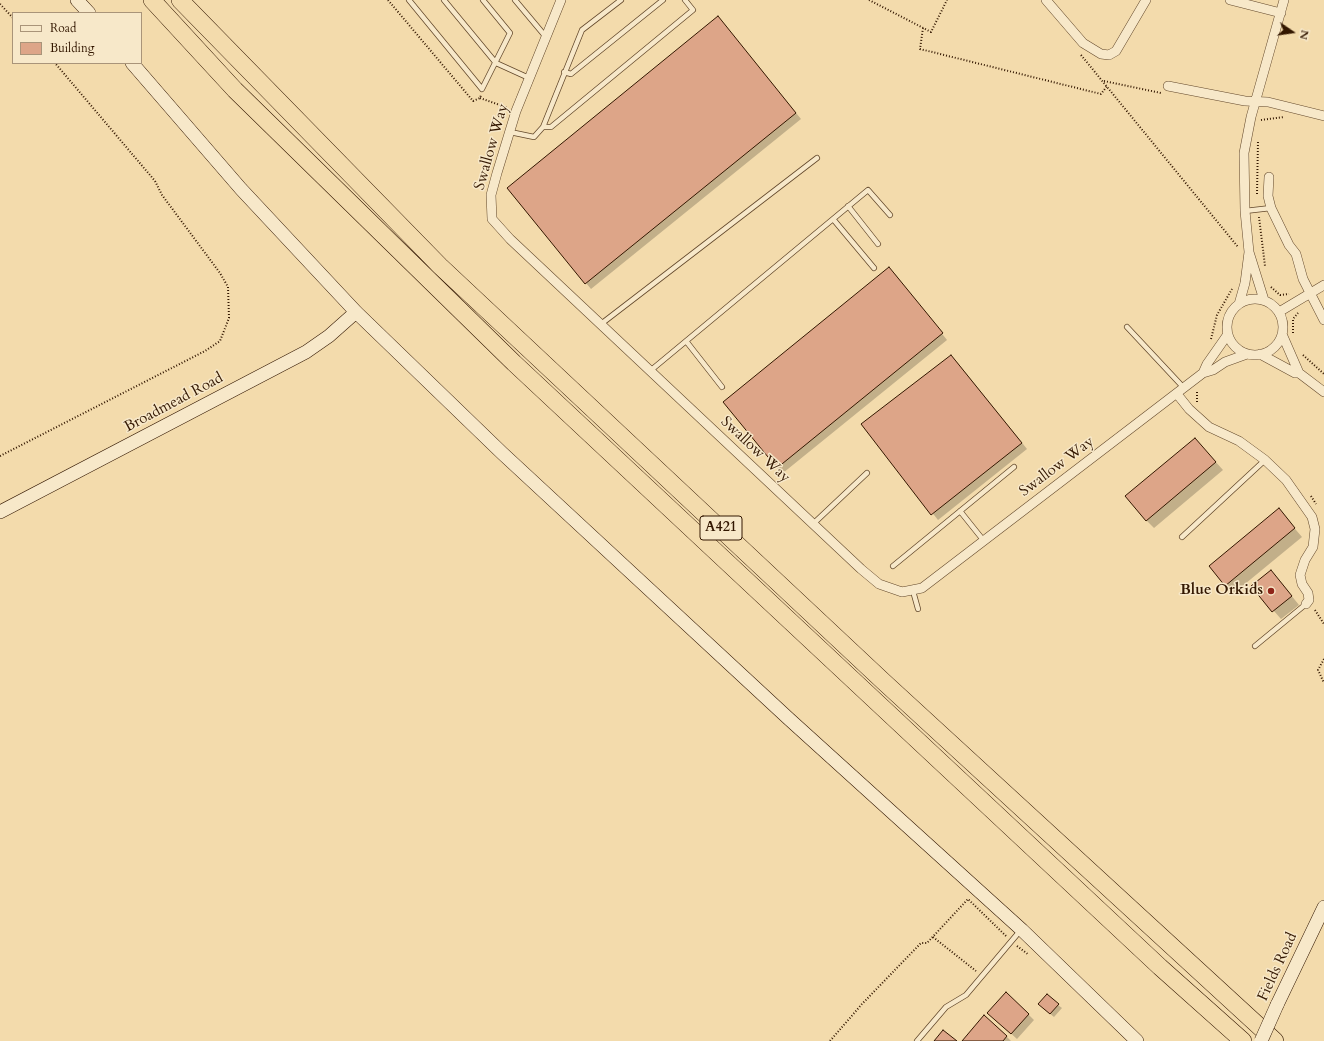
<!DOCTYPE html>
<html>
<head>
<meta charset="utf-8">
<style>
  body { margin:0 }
  #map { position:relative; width:1324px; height:1041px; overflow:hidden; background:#f3dbac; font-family:Cardo,serif }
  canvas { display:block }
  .legend { position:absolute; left:12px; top:12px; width:130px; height:52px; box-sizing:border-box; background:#f7e8c9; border:1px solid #a99479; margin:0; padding:5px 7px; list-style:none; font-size:12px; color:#331700 }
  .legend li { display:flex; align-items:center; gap:8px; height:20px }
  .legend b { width:20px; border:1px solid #a99479 }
  .north { position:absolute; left:1272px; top:12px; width:40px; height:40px; -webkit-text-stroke:3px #f7e8c9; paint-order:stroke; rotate:103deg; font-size:11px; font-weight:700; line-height:16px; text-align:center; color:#331700 }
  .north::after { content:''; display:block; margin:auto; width:14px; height:18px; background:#331700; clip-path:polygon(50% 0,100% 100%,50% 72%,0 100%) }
</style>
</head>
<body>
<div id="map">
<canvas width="1324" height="1041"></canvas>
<ul class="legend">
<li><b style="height:5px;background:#f7e8c9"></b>Road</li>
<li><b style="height:11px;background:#dda588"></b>Building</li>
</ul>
<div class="north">N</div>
</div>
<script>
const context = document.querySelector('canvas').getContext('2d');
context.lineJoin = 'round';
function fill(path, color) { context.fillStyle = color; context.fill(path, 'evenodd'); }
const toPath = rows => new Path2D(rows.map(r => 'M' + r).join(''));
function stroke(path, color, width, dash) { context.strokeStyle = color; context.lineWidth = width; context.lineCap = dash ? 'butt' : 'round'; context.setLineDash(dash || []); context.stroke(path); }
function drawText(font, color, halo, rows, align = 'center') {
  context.font = font + ' Cardo,serif'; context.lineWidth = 3; context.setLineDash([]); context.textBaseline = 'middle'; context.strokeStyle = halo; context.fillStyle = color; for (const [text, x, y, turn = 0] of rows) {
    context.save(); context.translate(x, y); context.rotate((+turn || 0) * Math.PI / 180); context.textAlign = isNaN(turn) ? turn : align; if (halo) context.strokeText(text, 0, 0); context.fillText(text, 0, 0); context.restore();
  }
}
const shadow = toPath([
  [723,23,801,119,591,289,508,188],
  [895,274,947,340,783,473,725,402],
  [957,362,1027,449,938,520,862,424],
  [1195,439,1223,470,1154,528,1146,520],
  [1279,510,1302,537,1234,593,1226,585],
  [1278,579,1299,605,1281,619,1252,586],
  [1058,1005,1062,1008,1054,1017,1043,1008],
  [1028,1014,1034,1020,1017,1039,994,1018],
  [984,1017,1007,1037,1011,1041,963,1041]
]);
const building = toPath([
  [718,16,796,113,585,284,507,188,718,16],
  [889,267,943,333,777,468,723,402,889,267],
  [951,355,1022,443,931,515,861,424,951,355],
  [1195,438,1216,462,1146,521,1125,496,1195,438],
  [1279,508,1295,528,1225,586,1209,566,1279,508],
  [1271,570,1292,596,1272,612,1251,586,1271,570],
  [1006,992,1029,1014,1011,1034,987,1013,1006,992],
  [1047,994,1059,1004,1050,1014,1038,1004,1047,994],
  [984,1015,1007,1036,1003,1041,962,1041,984,1015],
  [943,1030,957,1041,934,1041,943,1030]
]);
const path = toPath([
  [388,0,473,101,480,98,481,95],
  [869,0,931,32,947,0],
  [0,4,13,18],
  [923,28,920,49,1101,94,1107,86],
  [1081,55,1238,247],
  [1104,81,1161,93],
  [480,98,508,108],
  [1261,120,1284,117],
  [1257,194,1258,141],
  [1259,217,1265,266],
  [1271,287,1280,295,1289,294],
  [1293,333,1293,319,1298,313],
  [1211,339,1217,315,1232,289],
  [1303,355,1324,374],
  [1197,402,1197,391],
  [0,456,205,351,220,341,229,318,228,287,220,273,162,195,155,181,55,63],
  [1311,496,1316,504],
  [1315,610,1324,624],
  [1324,659,1318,670,1324,683],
  [933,937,976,971],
  [1017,946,1029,955],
  [830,1041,862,1004,921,943,927,943,968,899,1006,936]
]);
const lane = toPath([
  [409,0,482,89,510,33,483,0],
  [444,0,496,63,529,78],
  [515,0,546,37],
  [564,72,571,74,663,0],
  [543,127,551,127,693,10,685,0],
  [510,132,534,137,543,127,582,30,621,0],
  [848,206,878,244],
  [1245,211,1271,208],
  [833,219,874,268],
  [601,324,817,158],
  [1127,327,1184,388],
  [686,341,722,387],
  [650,371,868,190,890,215],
  [960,511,984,541],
  [813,524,867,473],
  [1182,537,1265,460],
  [893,566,1014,467],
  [913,591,918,609],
  [1255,646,1306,604],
  [917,1041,946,1007,966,995,1020,931]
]);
const street = toPath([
  [561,0,516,111,497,173,491,195,492,219,510,239,861,569,879,584,902,592,922,588,1203,373],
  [1046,0,1083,43,1101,54,1109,55,1116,51,1146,0],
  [1230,0,1281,13],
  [1168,86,1245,101,1268,102,1324,116],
  [1269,177,1268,196,1271,208,1289,245,1296,254,1303,279,1324,320],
  [1249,252,1245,211,1244,153,1251,117,1284,0],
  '1227 327a28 28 0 1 1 56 0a28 28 0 1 1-56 0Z',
  [1239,304,1245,283,1249,252,1264,300],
  [1279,312,1324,285],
  [1228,334,1207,364,1203,373,1213,370,1225,362,1247,354],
  [1260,354,1295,373,1299,373,1282,334],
  [1299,373,1324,392],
  [1177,394,1189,409,1209,427,1239,441,1265,460,1286,480,1312,517,1315,529,1313,547,1305,560,1300,575,1302,584,1308,593,1309,600,1306,604]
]);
const secondary = toPath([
  [77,0,89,13],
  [132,63,241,189,356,312,502,453,789,719,1022,930,1137,1041],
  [0,512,306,352,329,336,356,312],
  [1277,1005,1324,907]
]);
const highway = toPath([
  [152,0,235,90,514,363,1160,967,1243,1041],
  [180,0,440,266,884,682,1275,1041]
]);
const secondaryBridge = toPath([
  [1261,1041,1277,1005]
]);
const markers = [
  [1271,591,4,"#8f2418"]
];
const shields = [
  [721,528,42]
];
const shieldNames = [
  ["A421",721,528]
];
const streetNames = [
  ["Swallow Way",492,147,-74],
  ["Broadmead Road",174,403,-28],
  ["Swallow Way",755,450,43],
  ["Swallow Way",1057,467,-37],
  ["Fields Road",1278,967,-65]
];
const poiNames = [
  ["Blue Orkids",1263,591]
];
fill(shadow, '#0003');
fill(building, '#dda588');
stroke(building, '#331700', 1);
stroke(lane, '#63482b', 6);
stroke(street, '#63482b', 10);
stroke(secondary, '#331700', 14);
stroke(highway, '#331700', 18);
stroke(path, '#331700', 2, [1, 2]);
stroke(lane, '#f7e8c9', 4.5);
stroke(street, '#f7e8c9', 9);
stroke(secondary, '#f7e8c9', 13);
stroke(highway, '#f3dbac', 17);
stroke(secondaryBridge, '#331700', 14, []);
stroke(secondaryBridge, '#f7e8c9', 13);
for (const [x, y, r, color] of markers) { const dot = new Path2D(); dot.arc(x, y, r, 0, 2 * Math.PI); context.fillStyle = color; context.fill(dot); stroke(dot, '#f7e8c9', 1.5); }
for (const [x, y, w] of shields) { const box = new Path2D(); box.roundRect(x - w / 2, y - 12, w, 24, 3); context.fillStyle = '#f7e8c9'; context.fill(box); stroke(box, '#331700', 1); }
drawText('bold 14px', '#331700', null, shieldNames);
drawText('15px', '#331700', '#f7e8c9', streetNames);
drawText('bold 15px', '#331700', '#f7e8c9', poiNames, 'right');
</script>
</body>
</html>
